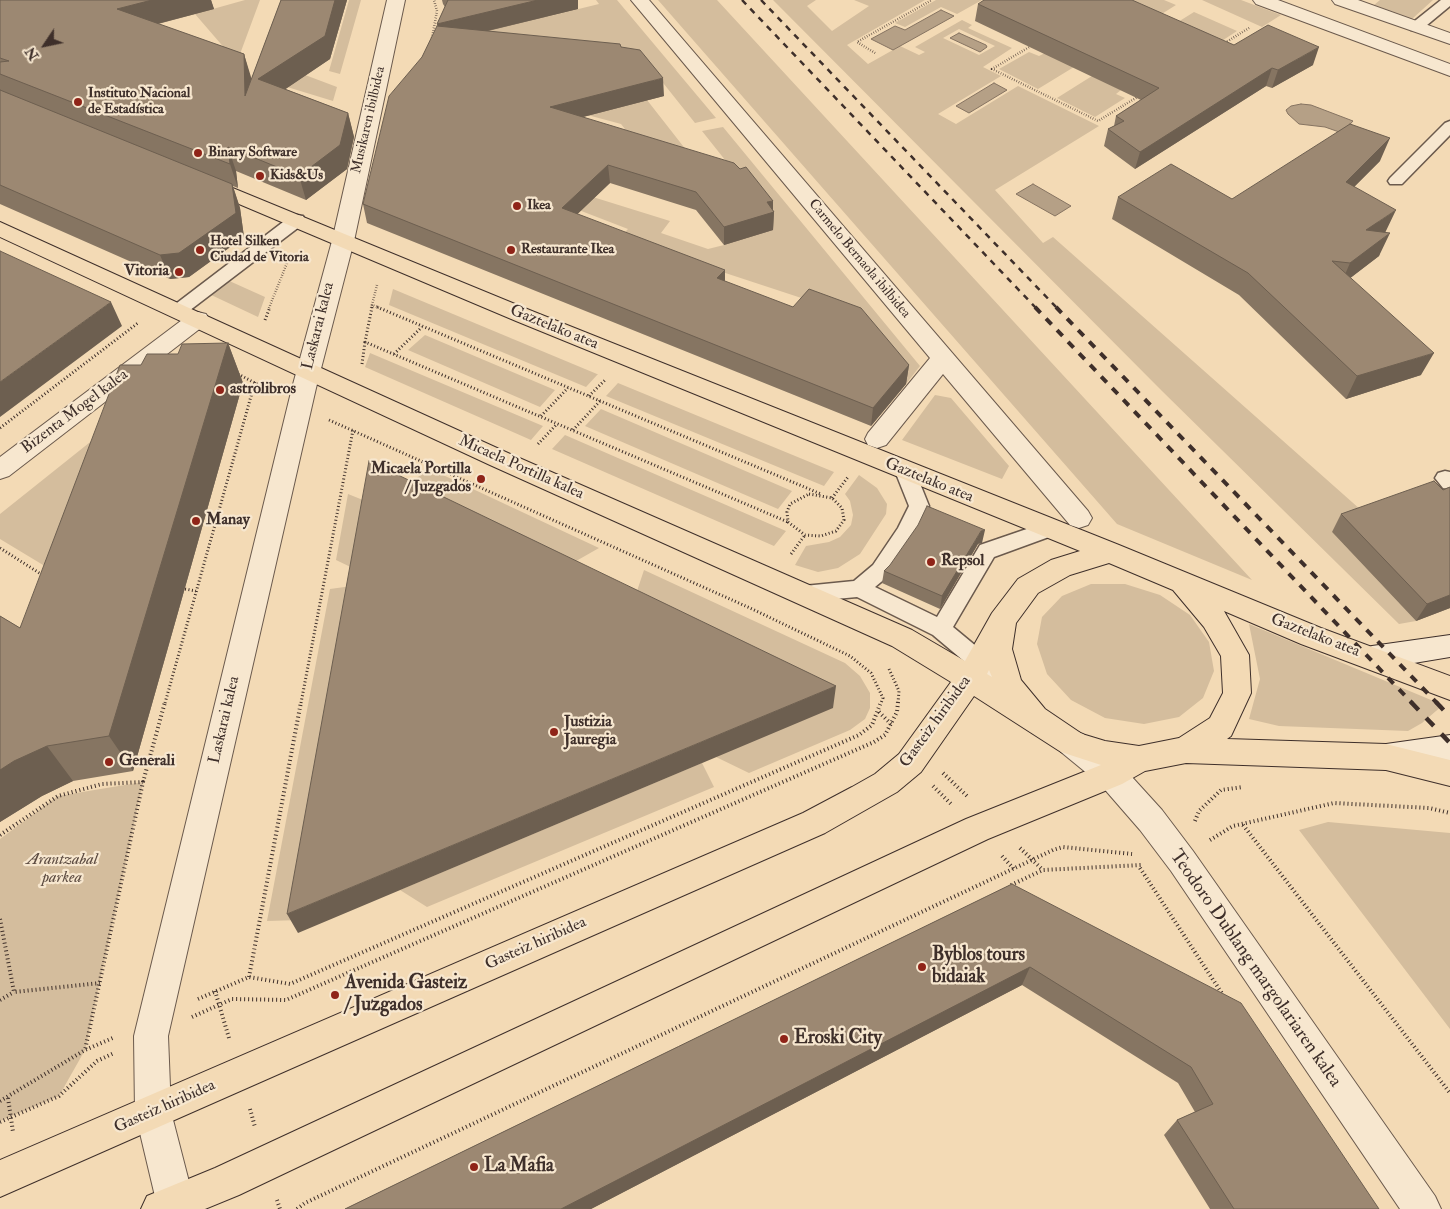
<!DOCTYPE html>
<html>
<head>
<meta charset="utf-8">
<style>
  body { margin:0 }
  #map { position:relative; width:1450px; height:1209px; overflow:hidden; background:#f3dab5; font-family:"IM FELL Double Pica",serif }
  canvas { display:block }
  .north { position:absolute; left:20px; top:20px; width:50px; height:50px; -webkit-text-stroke:4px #f7e7cf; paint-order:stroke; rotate:236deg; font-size:14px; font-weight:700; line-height:20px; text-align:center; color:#3e2f2a }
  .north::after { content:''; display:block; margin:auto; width:18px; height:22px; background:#3e2f2a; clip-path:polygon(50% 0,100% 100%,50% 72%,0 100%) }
</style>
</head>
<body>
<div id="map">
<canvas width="1450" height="1209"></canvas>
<div class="north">N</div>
</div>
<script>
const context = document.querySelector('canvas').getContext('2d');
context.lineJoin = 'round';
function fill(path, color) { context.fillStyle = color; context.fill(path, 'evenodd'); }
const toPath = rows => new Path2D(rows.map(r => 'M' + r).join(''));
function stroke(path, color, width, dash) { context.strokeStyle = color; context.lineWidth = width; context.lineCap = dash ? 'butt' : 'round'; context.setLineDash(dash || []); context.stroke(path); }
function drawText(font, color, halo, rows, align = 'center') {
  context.font = font + ' "IM FELL Double Pica",serif'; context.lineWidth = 4.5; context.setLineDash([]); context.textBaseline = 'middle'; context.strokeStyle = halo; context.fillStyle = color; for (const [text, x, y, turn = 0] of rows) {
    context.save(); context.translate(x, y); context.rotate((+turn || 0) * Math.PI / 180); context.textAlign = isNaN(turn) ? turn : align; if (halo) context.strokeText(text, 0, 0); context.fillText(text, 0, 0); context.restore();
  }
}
const green = toPath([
  [245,0,260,0,233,73,233,58,195,14],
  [349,0,361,0,340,74,329,71],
  [596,0,617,0,716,118,695,123,652,69,442,33,550,16,599,4],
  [658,0,717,0,1252,580,1117,524],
  [773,0,816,0,807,6,832,31,869,6,854,0,925,0,847,45,868,64,900,46,919,55,925,52,915,47,962,20,972,25,968,28,1012,48,983,67,1001,76,938,114,956,124,1018,86,1099,126,995,190,1043,243,1053,237,1370,518,1332,532,1416,621,1399,624,1162,391],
  [959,29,995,46,979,55,943,38],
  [936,0,982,0,957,14,941,7,905,27,895,23],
  [1115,0,1164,0,1176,5,1144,25],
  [1202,0,1241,0,1281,15,1262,27],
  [1380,0,1433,0,1412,19,1374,5],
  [1194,12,1237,31,1211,48,1162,32],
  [1029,52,1039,56,1045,53,1074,67,1038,89,999,69],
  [268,61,337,87,333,101,261,79],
  [1092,76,1121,90,1116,94,1125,98,1095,117,1057,98],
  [647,100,694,160,636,143,621,124,569,110],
  [723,127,920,366,906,384,850,314,619,238,628,229,514,185,461,156,670,221,661,233,708,249,724,245,772,219,702,131],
  [225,279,265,297,258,317,207,293],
  [393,289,597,374,598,374,586,387,389,305],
  [425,335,555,390,540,407,408,350],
  [370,353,543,426,531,440,365,367],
  [618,383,834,472,824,486,606,396],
  [935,395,951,398,1009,466,1002,479,902,440],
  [601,409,792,491,778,509,585,426],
  [104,431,58,574,0,539,0,514],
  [565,435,786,531,774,546,552,449],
  [428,468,599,548,555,573,397,496],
  [859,475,877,488,887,504,886,514,860,554,838,568,818,572,795,565,806,546,829,542,840,537,851,525,853,515,850,501,845,494],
  [348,494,373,504,361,572,336,560],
  [644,570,845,663,860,676,870,693,870,708,865,719,850,730,749,773,716,757,631,609],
  [1091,584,1125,584,1160,595,1190,615,1209,642,1214,671,1203,698,1179,717,1144,724,1105,718,1071,700,1047,674,1037,644,1042,617,1062,596],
  [359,585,301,920,267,921,330,589],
  [1249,624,1443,705,1422,723,1408,731,1279,726,1249,719,1260,679],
  [702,763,714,787,427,907,400,890],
  [143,782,85,1050,59,1096,0,1121,0,839,58,796],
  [1328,822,1450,833,1450,1029,1299,830]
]);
const water = toPath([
  [941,10,954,16,893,50,871,39,895,26,905,30,941,10],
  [959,33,986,45,987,47,980,52,950,38,959,33],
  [994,83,1007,90,969,113,956,106,994,83],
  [1301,104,1311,105,1353,121,1342,133,1325,127,1299,124,1288,114,1286,110,1291,106,1301,104],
  [1033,184,1071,206,1055,216,1016,194,1033,184]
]);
const pathFar2 = toPath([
  [432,38,437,11,434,0],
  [1223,44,1249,28],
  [1031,46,992,69,1098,121,1139,96],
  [875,53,857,42,932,0],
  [291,260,304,262],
  [372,305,377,285],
  [269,308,287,263],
  [371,308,372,305,380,308]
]);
const pathFar1 = toPath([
  [372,307,365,342,788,522],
  [377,307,821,494],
  [265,320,270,307],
  [394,354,422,327],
  [362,364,365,342],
  [238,374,270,391],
  [589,396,606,379],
  [541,416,568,388],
  [329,420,750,608,850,656,871,673,883,698,881,703],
  [0,428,138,323],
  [573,430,600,401],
  [538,444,557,424],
  [809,494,832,498,842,508,844,520,836,531,821,536,805,535,788,522,787,512,790,504,809,494],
  [832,498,848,477],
  [0,548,44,576],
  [791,554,805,535],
  [185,589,196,591],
  [889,669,899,691,898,703],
  [165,703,255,382],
  [301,703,353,430]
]);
const path = toPath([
  [879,712,891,724],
  [943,773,967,796],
  [143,782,165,702],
  [933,786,952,805],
  [1195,821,1199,811,1221,790,1243,787],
  [1243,825,1450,1093],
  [0,835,58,796,102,784,143,782,85,1050],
  [1210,840,1233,826,1334,803,1429,808,1450,813],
  [1020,848,1043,870],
  [1002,856,1014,869],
  [1140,868,1223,995],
  [1011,885,1043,870,1141,865],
  [0,919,14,992,100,983],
  [249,977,301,702],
  [215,991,229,1038],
  [198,999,249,977,290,984,859,735,872,725,881,702],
  [0,1000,14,992],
  [192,1017,232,999,286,1000,874,742,885,735,897,712,898,702],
  [8,1098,13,1132],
  [0,1101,85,1050,115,1037],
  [250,1109,255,1127],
  [0,1122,59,1096,97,1061,114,1053],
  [277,1200,280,1209],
  [297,1209,305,1203,1053,850,1063,847,1132,854]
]);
const lane = toPath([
  [1441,0,1450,0,1450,6,1421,30,1411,30,1409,27,1411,24,1441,0],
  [1450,121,1450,135,1402,184,1390,184,1388,181,1390,178,1445,123,1450,121],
  [297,215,303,216,305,220,303,224,185,314,173,314,170,310,173,306,291,216,297,215],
  [905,464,912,466,915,471,929,506,914,537,887,577,875,587,937,617,980,545,1050,521,1057,524,1060,529,1057,534,994,557,953,627,1000,666,1003,672,1000,678,992,681,984,678,933,635,857,597,804,602,797,600,793,594,797,588,804,586,854,581,873,565,898,528,909,506,895,471,898,466,905,464],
  [1445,471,1450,472,1450,490,1443,488,1435,478,1438,473,1445,471]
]);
const street = toPath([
  [387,0,405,0,354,241,316,388,168,1036,171,1112,196,1209,158,1209,135,1112,134,1036,292,388,332,241,387,0],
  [631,0,649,0,1088,511,1092,518,1088,525,1079,528,1070,525,943,374,886,445,877,448,868,445,865,439,868,433,930,358,631,0],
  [1253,0,1278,0,1450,64,1450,76,1256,4,1253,0],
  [1332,0,1358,0,1450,33,1450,44,1335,4,1332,0],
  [198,312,206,314,209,319,206,324,9,476,0,479,0,457,190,314,198,312],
  [1072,730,1083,734,1122,766,1162,810,1193,851,1435,1196,1441,1209,1400,1209,1171,871,1140,830,1100,784,1061,752,1057,743,1061,734,1072,730]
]);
const secondary = toPath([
  [1450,635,1450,657,1372,670,1362,666,1358,658,1362,650,1372,646,1450,635],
  [1450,735,1450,761,1386,770,1375,766,1371,757,1375,748,1386,744,1450,735]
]);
const primary = toPath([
  [201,175,532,311,1119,545,1321,628,1450,676,1450,700,1301,644,1224,611,1249,655,1251,693,1231,736,1227,739,1386,744,1450,760,1450,786,1386,770,1186,763,1145,771,1122,784,988,839,239,1195,205,1209,141,1209,147,1196,215,1168,966,819,1101,765,1061,752,974,696,921,772,897,792,825,833,0,1197,0,1160,803,813,852,787,875,774,899,754,951,682,892,646,490,465,0,237,0,222,508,453,912,630,965,661,992,613,1018,579,1051,560,1080,551,516,321,194,185,191,181,194,177,201,175],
  [1109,563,1173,590,1204,627,1221,656,1223,693,1210,718,1179,738,1139,746,1105,741,1082,734,1045,709,1021,680,1012,649,1016,623,1038,593,1070,575,1109,563],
  [989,670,992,677,987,674,989,670]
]);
const railFar2 = toPath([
  [742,0,1036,308],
  [761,0,1057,308]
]);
const railFar1 = toPath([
  [1035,307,1412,703],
  [1056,307,1437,703]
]);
const rail = toPath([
  [1411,702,1450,743],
  [1436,702,1450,717]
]);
const wall = toPath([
  [0,0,211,0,214,9,158,24,244,54,251,80,281,0,347,0,330,59,285,89,348,113,354,137,347,169,306,200,236,171,238,188,233,186,240,208,244,237,189,277,170,279,0,204],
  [442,0,578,0,578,9,488,31,621,47,664,96,583,117,773,210,774,212,773,230,724,245,696,210,610,183,577,214,909,365,906,384,871,426,367,223,363,204,422,57,438,26,437,24,445,7,443,4],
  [978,4,1234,45,1313,65,1272,88,1266,86,1135,169,1104,146,1108,129,1114,126,1116,116,1141,100,975,21],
  [1380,161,1354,187,1385,233,1379,256,1350,278,1421,375,1346,399,1239,295,1112,219,1118,197,1232,199],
  [228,343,243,383,133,771,73,781,42,796,0,822,0,616,20,628,141,365],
  [1450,487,1450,608,1416,621,1332,532,1341,514],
  [982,543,978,544,940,609,882,583,884,571],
  [1012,884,1379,1209,1210,1209,1164,1135,1177,1120,1195,1112,1178,1083,1022,985,591,1209,345,1209]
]);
const shadedWall = toPath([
  [152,0,211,0,214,9,126,32,117,9],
  [335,0,347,0,330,59,265,103,258,79],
  [538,0,578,0,578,9,441,42,437,24],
  [1319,47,1313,65,1272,88,1278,70],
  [244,54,251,77,252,120,245,96],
  [1272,68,1266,86,1135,169,1140,152],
  [663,78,664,96,552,125,550,107],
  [348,113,354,137,347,169,306,200,299,176],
  [1390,138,1380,161,1336,205,1346,182],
  [228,147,236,171,238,188,230,164],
  [608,165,610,183,564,227,562,208],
  [232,184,240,208,244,237,189,277,170,279,160,255],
  [773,201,773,212,774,212,773,230,724,245,724,227,767,202],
  [1396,210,1385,233,1366,230],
  [1390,233,1379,256,1340,286,1350,263],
  [725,270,725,289,717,278],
  [111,302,122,326,0,417,0,382],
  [228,343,243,383,133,771,109,736],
  [1434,353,1421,375,1346,399,1357,376],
  [909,365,906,384,871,426,873,408],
  [985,530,982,543,978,544,940,609,942,596,981,531],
  [1450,595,1450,608,1416,621,1427,604],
  [836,686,833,708,298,933,287,914],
  [47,746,73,781,42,796,0,822,0,770,14,761],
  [1030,967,1022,985,591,1209,561,1209]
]);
const building = toPath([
  [0,0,152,0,117,9,244,54,245,96,281,0,335,0,325,36,258,79,348,113,340,145,299,176,228,147,230,164,0,74,0,62,9,61,0,58,0,0],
  [448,0,538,0,437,24,448,0],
  [984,0,1132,0,1234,45,1268,25,1319,47,1278,70,1272,68,1140,152,1108,129,1124,121,1116,116,1159,88,978,4,984,0],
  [437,26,620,44,621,47,640,50,663,78,550,107,734,163,740,169,746,167,773,201,767,202,774,212,724,227,696,192,608,165,562,208,725,270,717,278,793,307,809,289,861,308,909,365,873,408,363,204,389,96,422,57,437,26],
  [0,90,232,184,236,213,179,253,160,255,0,185,0,90],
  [1350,124,1390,138,1346,182,1396,210,1366,230,1390,233,1350,263,1332,261,1434,353,1357,376,1248,273,1118,197,1171,164,1232,199,1350,124],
  [0,251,111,302,0,382,0,251],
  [228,343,109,736,47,746,14,761,0,770,0,616,20,628,120,365,141,365,147,354,178,354,182,344,228,343],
  [369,461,836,686,287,914,369,461],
  [1434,481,1443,490,1450,487,1450,595,1427,604,1341,514,1434,481],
  [927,506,985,530,981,531,942,596,884,571,890,565,918,525,927,506],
  [1012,884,1241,1003,1379,1209,1234,1209,1177,1120,1213,1104,1191,1067,1030,967,561,1209,345,1209,1012,884]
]);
const markers = [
  [78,102,5,"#8f2418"],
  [198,153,5,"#8f2418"],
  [260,176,5,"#8f2418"],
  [517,206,5,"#8f2418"],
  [200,250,5,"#8f2418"],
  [511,250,5,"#8f2418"],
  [179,272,5,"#8f2418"],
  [220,390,5,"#8f2418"],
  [481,479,5,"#8f2418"],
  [196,521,5,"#8f2418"],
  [931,562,5,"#8f2418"],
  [554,732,5,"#8f2418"],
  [109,762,5,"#8f2418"],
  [922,967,5,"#8f2418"],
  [335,995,5,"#8f2418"],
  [784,1039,5,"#8f2418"],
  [474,1167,5,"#8f2418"]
];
const farPoinames = [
  ["Instituto Nacional",88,94],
  ["de Estadística",88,110],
  ["Binary Software",208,153],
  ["Kids&Us",270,176],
  ["Ikea",527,206],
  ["Hotel Silken",210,242],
  ["Ciudad de Vitoria",210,258],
  ["Restaurante Ikea",521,250]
];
const farStreetnames = [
  ["Musikaren ibilbidea",369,120,-77],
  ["Carmelo Bernaola ibilbidea",859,259,50]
];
const poiNames = [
  ["Vitoria",169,272,"right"],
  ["astrolibros",230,390],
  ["Micaela Portilla",471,470,"right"],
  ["/ Juzgados",471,488,"right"],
  ["Manay",206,521],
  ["Repsol",941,562],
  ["Justizia",564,723],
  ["Jauregia",564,741],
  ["Generali",119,762]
];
const streetNames = [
  ["Laskarai kalea",319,326,-76],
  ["Gaztelako atea",554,328,22],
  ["Bizenta Mogel kalea",75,412,-37],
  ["Micaela Portilla kalea",521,468,24],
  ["Gaztelako atea",929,481,22],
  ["Gaztelako atea",1315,636,21],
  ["Laskarai kalea",225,720,-77],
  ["Gasteiz hiribidea",936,722,-54],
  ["Gasteiz hiribidea",536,944,-24],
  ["Gasteiz hiribidea",165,1107,-24]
];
const parkNames = [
  ["Arantzabal",62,861],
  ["parkea",62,879]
];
const nearPoinames = [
  ["Byblos tours",932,956],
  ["bidaiak",932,978],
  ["Avenida Gasteiz",345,984],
  ["/ Juzgados",345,1006],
  ["Eroski City",794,1039],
  ["La Mafia",484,1167]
];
const nearStreetnames = [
  ["Teodoro Dublang margolariaren kalea",1255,969,55]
];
fill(green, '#d4bd9d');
fill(water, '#b5a086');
stroke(water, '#857361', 1);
stroke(lane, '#6b5a4d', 3);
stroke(street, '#6b5a4d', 2);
stroke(secondary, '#3e2f2a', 2);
stroke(primary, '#3e2f2a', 2);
stroke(pathFar2, '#3e2f2a', 2.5, [0.5, 2]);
stroke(pathFar1, '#3e2f2a', 3, [1, 2.5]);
stroke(path, '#3e2f2a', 4, [1, 3]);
fill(lane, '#f7e7cf');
fill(street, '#f7e7cf');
fill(secondary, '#f7e7cf');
fill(primary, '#f3dab5');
stroke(railFar2, '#3e2f2a', 2.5, [6, 6]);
stroke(railFar1, '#3e2f2a', 4, [8, 8]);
stroke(rail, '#3e2f2a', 4.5, [11, 11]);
fill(wall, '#867562');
fill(shadedWall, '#6d5f50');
fill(building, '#9c8872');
stroke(building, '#6d5f50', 1);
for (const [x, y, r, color] of markers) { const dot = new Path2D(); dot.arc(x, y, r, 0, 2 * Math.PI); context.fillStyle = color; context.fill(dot); stroke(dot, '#f7e7cf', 2); }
drawText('bold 14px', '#3e2f2a', '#f7e7cf', farPoinames, 'left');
drawText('14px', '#3e2f2a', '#f7e7cf', farStreetnames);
drawText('bold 16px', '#3e2f2a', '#f7e7cf', poiNames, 'left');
drawText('16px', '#3e2f2a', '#f7e7cf', streetNames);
drawText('italic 16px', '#5c4b41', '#f7e7cf', parkNames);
drawText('bold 19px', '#3e2f2a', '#f7e7cf', nearPoinames, 'left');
drawText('19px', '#3e2f2a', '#f7e7cf', nearStreetnames);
</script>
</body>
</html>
